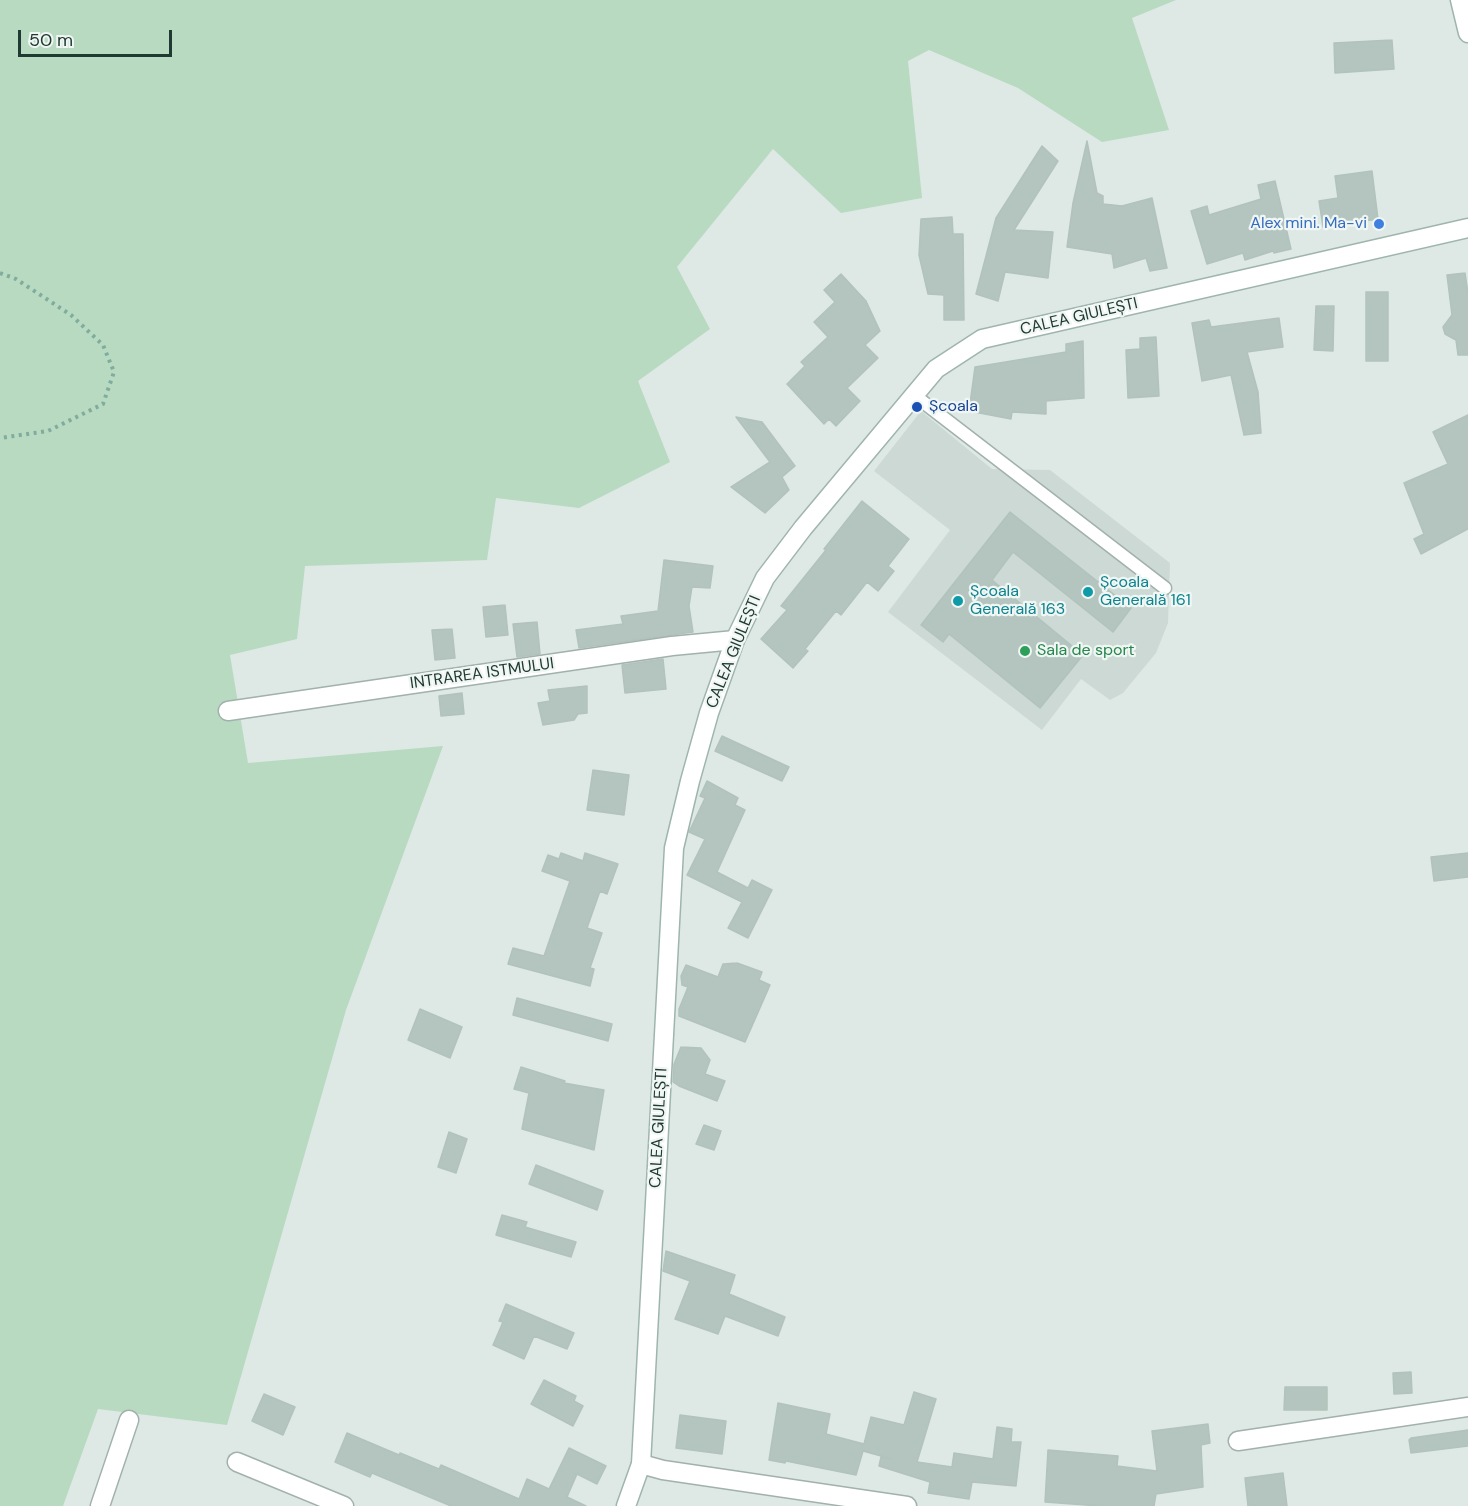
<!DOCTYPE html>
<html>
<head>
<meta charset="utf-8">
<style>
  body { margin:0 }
  #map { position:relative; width:1468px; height:1506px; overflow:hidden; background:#dee9e5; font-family:"DM Sans",sans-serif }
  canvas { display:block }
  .scale { position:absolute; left:18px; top:30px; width:154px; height:27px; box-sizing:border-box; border:3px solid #203932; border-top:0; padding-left:8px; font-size:18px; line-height:21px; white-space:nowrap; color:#203932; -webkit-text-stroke:4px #eff6f3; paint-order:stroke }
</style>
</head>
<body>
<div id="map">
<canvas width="1468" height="1506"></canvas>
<div class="scale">50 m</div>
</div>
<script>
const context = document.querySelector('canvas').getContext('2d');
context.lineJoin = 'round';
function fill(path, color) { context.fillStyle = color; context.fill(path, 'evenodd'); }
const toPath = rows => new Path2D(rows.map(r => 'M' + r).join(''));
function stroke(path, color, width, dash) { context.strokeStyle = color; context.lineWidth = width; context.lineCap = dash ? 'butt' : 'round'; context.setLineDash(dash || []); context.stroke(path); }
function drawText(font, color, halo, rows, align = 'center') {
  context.font = font + ' "DM Sans",sans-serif'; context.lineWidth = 4.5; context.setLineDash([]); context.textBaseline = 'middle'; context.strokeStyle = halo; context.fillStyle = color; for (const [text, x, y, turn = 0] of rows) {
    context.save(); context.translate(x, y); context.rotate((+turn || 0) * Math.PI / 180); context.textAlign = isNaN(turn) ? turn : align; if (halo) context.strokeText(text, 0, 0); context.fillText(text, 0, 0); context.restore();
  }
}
const built = toPath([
  [921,411,992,469,1050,470,1170,563,1168,623,1156,653,1123,693,1110,700,1081,679,1042,730,888,612,950,530,874,471]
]);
const green = toPath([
  [0,0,1176,0,1132,18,1169,130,1102,142,1018,88,929,50,908,61,922,198,841,213,773,149,677,267,710,329,638,381,670,462,579,508,496,498,487,560,305,566,297,639,230,655,248,763,443,746,346,1010,227,1425,98,1409,63,1506,0,1506]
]);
const building = toPath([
  [1392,40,1394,69,1335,73,1334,43,1392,40],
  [1087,141,1097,193,1103,196,1103,204,1122,206,1152,198,1167,268,1150,271,1146,258,1114,268,1112,254,1067,247,1073,203,1087,141],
  [1042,146,1058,161,1014,230,1053,232,1048,278,1005,272,998,301,976,294,996,218,1042,146],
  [1372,171,1378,219,1323,227,1319,201,1338,198,1335,176,1372,171],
  [1275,181,1291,249,1274,253,1273,251,1245,260,1243,253,1207,264,1191,211,1207,206,1209,215,1261,199,1258,185,1275,181],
  [952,217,953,234,963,234,964,320,944,320,944,295,928,294,919,255,921,219,952,217],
  [1465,273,1468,293,1468,355,1458,355,1456,340,1445,334,1443,327,1452,315,1447,275,1465,273],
  [841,274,866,301,880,331,865,345,878,358,847,388,860,401,836,426,829,419,824,424,787,384,805,366,801,362,828,337,814,322,835,302,824,290,841,274],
  [1366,292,1388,292,1388,361,1366,361,1366,292],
  [1316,306,1334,306,1333,351,1314,350,1316,306],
  [1279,318,1283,347,1247,352,1258,392,1261,433,1244,435,1231,375,1202,381,1192,323,1209,320,1211,327,1279,318],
  [1156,337,1159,396,1128,398,1126,350,1140,349,1140,338,1156,337],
  [1083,341,1084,398,1046,401,1046,414,1012,412,1011,419,969,411,975,367,1066,352,1066,344,1083,341],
  [1468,415,1468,529,1421,554,1414,539,1424,534,1404,483,1448,464,1433,432,1468,415],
  [736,417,762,422,795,466,782,477,789,490,765,513,731,487,770,462,736,417],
  [862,501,909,539,888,566,894,571,878,591,867,582,841,615,836,611,805,649,808,651,793,668,761,639,787,610,781,606,826,550,824,549,862,501],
  [1010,512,1131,608,1113,632,1013,552,992,580,1083,655,1040,708,949,634,943,642,921,625,1010,512],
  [664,560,713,566,710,588,692,587,689,606,693,632,579,648,576,630,623,624,621,616,658,611,664,560],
  [505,605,508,635,486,637,483,607,505,605],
  [537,622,540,654,517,657,513,624,537,622],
  [452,629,455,658,435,660,432,630,452,629],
  [663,659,666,689,625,693,622,665,663,659],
  [587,686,587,713,578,714,574,720,543,725,538,703,550,701,548,690,587,686],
  [462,693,464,714,441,716,439,696,462,693],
  [722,736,789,767,782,781,715,751,722,736],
  [593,770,629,775,624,815,587,810,593,770],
  [707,781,738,798,735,805,745,810,717,872,748,888,752,880,772,890,748,938,728,928,742,902,687,875,705,839,689,832,705,798,700,796,707,781],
  [561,853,583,861,585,853,618,864,607,894,600,891,587,928,602,933,590,968,594,969,590,986,508,964,513,948,544,956,570,881,542,871,548,855,559,859,561,853],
  [1468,853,1468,877,1434,881,1431,857,1468,853],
  [737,963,762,972,759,980,770,985,745,1042,679,1016,679,1009,688,987,682,985,681,976,686,965,718,977,723,964,737,963],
  [517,998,612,1024,608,1041,513,1015,517,998],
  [420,1009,462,1027,450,1058,408,1040,420,1009],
  [681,1047,701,1048,710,1060,705,1074,725,1081,717,1101,679,1086,673,1082,674,1064,681,1047],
  [521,1067,565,1081,564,1083,604,1090,594,1150,522,1129,529,1093,514,1089,521,1067],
  [704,1125,721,1131,714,1150,696,1144,704,1125],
  [449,1132,467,1139,456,1173,438,1167,449,1132],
  [536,1165,603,1191,597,1210,529,1184,536,1165],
  [502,1215,527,1222,525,1227,576,1242,571,1257,496,1235,502,1215],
  [666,1251,735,1275,729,1294,785,1317,778,1336,725,1316,718,1334,675,1319,690,1281,663,1271,666,1251],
  [506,1304,574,1333,567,1349,534,1336,524,1359,493,1345,503,1322,499,1321,506,1304],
  [1411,1372,1412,1393,1394,1394,1393,1373,1411,1372],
  [544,1380,576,1396,574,1401,583,1406,573,1426,531,1404,544,1380],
  [1285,1387,1327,1387,1327,1410,1284,1410,1285,1387],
  [914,1392,936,1399,917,1462,952,1467,954,1453,993,1459,997,1427,1012,1429,1011,1442,1021,1442,1016,1486,972,1482,969,1499,928,1493,930,1482,879,1466,881,1457,892,1459,863,1451,856,1475,786,1461,785,1463,769,1460,778,1403,830,1414,826,1434,864,1444,871,1417,904,1425,914,1392],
  [264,1394,295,1407,283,1435,252,1421,264,1394],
  [680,1415,726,1421,722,1454,676,1448,680,1415],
  [1208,1424,1210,1443,1201,1445,1203,1487,1156,1494,1154,1506,1099,1506,1045,1502,1048,1450,1118,1456,1117,1466,1157,1471,1152,1431,1208,1424],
  [1468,1430,1468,1446,1411,1453,1409,1440,1411,1438,1468,1430],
  [347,1433,399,1455,400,1453,439,1469,441,1465,519,1499,527,1479,549,1489,569,1448,606,1466,597,1484,577,1474,567,1497,586,1506,451,1506,372,1473,370,1477,335,1462,347,1433],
  [1283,1473,1287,1506,1248,1506,1245,1478,1283,1473]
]);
const path = toPath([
  [0,273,16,279,71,315,103,345,114,372,103,404,48,431,0,438]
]);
const lane = toPath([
  [914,395,1165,588]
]);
const street = toPath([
  [228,711,672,646,735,640],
  [1238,1441,1468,1407],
  [237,1462,344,1506],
  [641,1464,663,1470,907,1506],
  [100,1506,129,1420]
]);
const secondary = toPath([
  [1460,0,1468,33],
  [626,1506,641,1464,674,848,690,781,709,713,735,640,765,578,803,528,936,369,982,339,1468,228]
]);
const markers = [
  [1379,224,6,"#3f7fe0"],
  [917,407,6,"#1a4fb4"],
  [1088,592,6,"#0f9aa8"],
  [958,601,6,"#0f9aa8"],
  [1025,651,6,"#2e9e5b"]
];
const shopNames = [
  ["Alex mini. Ma-vi",1367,224]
];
const streetNames = [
  ["CALEA GIULEȘTI",1079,317,-13],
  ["CALEA GIULEȘTI",734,652,-68],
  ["INTRAREA ISTMULUI",482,674,-8],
  ["CALEA GIULEȘTI",659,1128,-87]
];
const transitNames = [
  ["Școala",929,407]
];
const cultureNames = [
  ["Școala",1100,583],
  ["Generală 161",1100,601],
  ["Școala",970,592],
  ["Generală 163",970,610]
];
const leisureNames = [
  ["Sala de sport",1037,651]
];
fill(built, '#cdd9d4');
fill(green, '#b7dac1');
fill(building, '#b4c4be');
stroke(building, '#b1c3bc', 1.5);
stroke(lane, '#a1b1ac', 15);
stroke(street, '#a1b1ac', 21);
stroke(secondary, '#9eb5ad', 21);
stroke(path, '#80ac9f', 4, [3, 4.5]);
stroke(lane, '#fff', 12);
stroke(street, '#fff', 18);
stroke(secondary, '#fff', 18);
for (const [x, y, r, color] of markers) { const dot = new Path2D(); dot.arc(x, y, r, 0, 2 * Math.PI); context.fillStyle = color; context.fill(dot); stroke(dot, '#eff6f3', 2); }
drawText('16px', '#366cbe', '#eff6f3', shopNames, 'right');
drawText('16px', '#203932', '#eff6f3', streetNames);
drawText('16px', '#164399', '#eff6f3', transitNames, 'left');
drawText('16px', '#0d838f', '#eff6f3', cultureNames, 'left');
drawText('16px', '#27864d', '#eff6f3', leisureNames, 'left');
</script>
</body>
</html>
